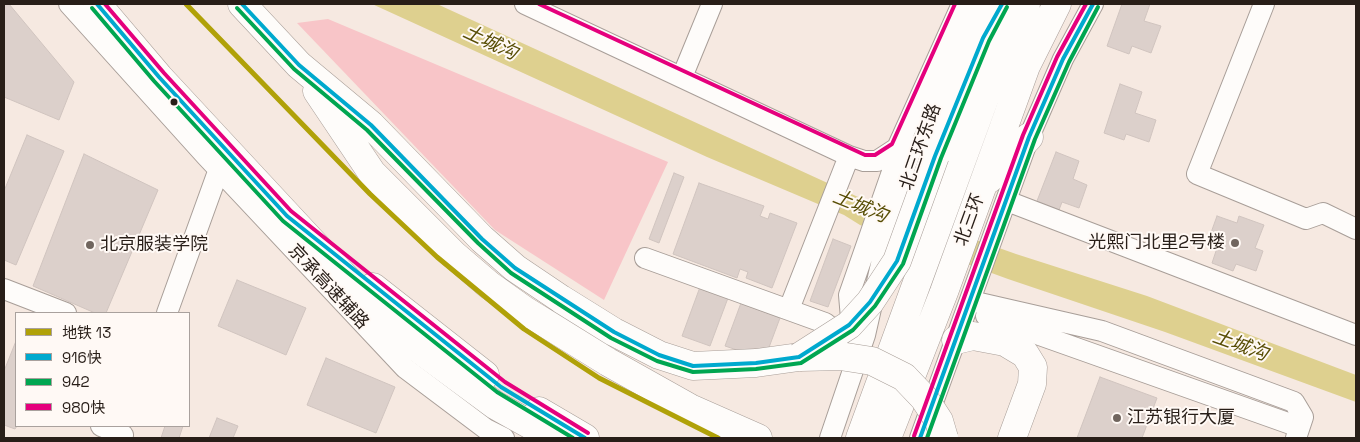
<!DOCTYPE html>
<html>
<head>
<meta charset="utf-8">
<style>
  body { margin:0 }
  #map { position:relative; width:1360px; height:442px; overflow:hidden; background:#f6e9e1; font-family:"Space Grotesk","Noto Sans SC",sans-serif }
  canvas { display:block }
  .frame { position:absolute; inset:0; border:5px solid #281e18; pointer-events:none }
  .legend { position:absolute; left:15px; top:312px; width:175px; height:115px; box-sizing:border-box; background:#fff9f5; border:1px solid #a9a19d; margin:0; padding:6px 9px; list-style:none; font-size:15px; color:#281e18 }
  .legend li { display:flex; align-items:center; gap:10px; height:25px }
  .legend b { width:25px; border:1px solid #a9a19d }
</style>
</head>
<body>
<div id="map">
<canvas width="1360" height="442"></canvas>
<div class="frame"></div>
<ul class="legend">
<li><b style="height:6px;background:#b0a108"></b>地铁 13</li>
<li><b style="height:6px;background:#00a9ce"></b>916快</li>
<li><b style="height:6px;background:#00a651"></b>942</li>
<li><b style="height:6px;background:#e5007d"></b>980快</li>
</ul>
</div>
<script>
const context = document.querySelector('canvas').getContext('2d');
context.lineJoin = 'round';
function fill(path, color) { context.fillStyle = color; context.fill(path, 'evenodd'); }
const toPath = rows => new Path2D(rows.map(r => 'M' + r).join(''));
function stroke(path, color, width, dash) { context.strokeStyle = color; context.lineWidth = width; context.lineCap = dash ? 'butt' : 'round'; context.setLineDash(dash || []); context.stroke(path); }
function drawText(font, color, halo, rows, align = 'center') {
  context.font = font + ' "Space Grotesk","Noto Sans SC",sans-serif'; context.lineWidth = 4; context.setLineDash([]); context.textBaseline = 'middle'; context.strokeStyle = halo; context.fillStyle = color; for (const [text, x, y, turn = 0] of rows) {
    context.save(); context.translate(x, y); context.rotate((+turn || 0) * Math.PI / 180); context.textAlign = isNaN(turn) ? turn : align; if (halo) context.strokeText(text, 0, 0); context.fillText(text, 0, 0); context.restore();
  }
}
const green = toPath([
  [328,19,668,162,604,300,495,230,297,23]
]);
const water = toPath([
  [372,4,437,4,869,202,1016,254,1147,296,1356,375,1356,402,1165,332,1008,279,860,225,844,215,707,157]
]);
const building = toPath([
  [4,4,9,4,74,82,59,120,4,97,4,4],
  [1122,4,1150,4,1144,21,1161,26,1151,53,1132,46,1129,54,1107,46,1122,4],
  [1120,84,1142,92,1135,113,1156,120,1149,142,1126,134,1124,140,1104,133,1120,84],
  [27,135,64,151,16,265,4,260,4,191,27,135],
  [1056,152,1079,161,1073,179,1087,185,1079,208,1062,202,1059,210,1037,201,1056,152],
  [84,154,158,190,106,313,95,313,33,286,84,154],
  [674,173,684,177,659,243,649,239,674,173],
  [699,183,764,206,760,216,768,219,770,213,797,223,772,288,746,278,748,272,740,269,737,278,673,254,699,183],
  [1217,216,1237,223,1239,216,1264,225,1255,248,1263,251,1256,271,1236,264,1233,271,1212,263,1218,245,1208,241,1217,216],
  [833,239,851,246,828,307,810,301,833,239],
  [237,280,306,308,286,355,218,326,237,280],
  [700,287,728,298,710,346,682,336,700,287],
  [741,303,780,318,768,350,755,356,725,346,741,303],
  [16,341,17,426,15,429,4,425,4,371,16,341],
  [326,358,395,387,376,433,307,405,326,358],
  [1100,377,1157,398,1142,438,1077,438,1100,377],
  [217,418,238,426,233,438,209,438,217,418],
  [165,426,183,426,179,438,161,438,165,426]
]);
const minor = toPath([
  [69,4,206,156,405,368,486,429,504,438],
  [525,4,849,156,864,161,877,161,897,148,962,4],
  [1264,4,1197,174,1306,219,1323,213,1356,229],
  [682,77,712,4],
  [1007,201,1356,335],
  [645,258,825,323,847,340],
  [4,289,66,313],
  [971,301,1102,331,1294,402,1303,417,1296,438],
  [789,309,849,156],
  [167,313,219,169],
  [986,316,1299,427],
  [852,330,849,295,894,166,907,145],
  [101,426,123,435],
  [830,438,865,335,884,251,940,92,979,4],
  [920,438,1029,137,1063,59,1093,4]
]);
const highway = toPath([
  [97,4,159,77,397,333,495,405,554,438],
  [242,4,299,65,371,125,482,239,515,268,561,299,614,332,659,355,693,366,756,363,799,357],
  [317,91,372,173,454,255,489,285,524,310,608,362,690,408,758,438],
  [935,156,983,38,1002,4],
  [989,179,1029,137],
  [373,287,485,375],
  [956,340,973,336,1005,342,1025,354,1033,367,1032,384,1012,438],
  [539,411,585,438],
  [860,438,1000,56,1026,4],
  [887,438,944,292,1026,66,1057,4]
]);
const highwayBridge = toPath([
  [799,357,849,325,870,302,897,261,935,156],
  [800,357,840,356,872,361,904,377,924,398,939,421,944,438]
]);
const bus1 = toPath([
  [97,4,159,77,287,216,501,387,585,438],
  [242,4,299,65,371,125,482,239,515,268,614,332,659,355,693,366,756,363,799,357,849,325,870,302,897,261,935,156,983,38,1002,4],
  [920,438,1029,137,1063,59,1093,4]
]);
const bus2 = toPath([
  [92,8,154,81,283,221,497,392,573,438],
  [237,8,294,69,367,130,478,243,511,273,611,338,657,361,693,372,756,369,801,363,853,330,875,306,903,264,941,158,989,41,1007,7],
  [927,438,1035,139,1069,62,1098,7]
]);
const bus3 = toPath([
  [105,4,164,73,291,211,505,382,588,433],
  [539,4,865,155,875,155,892,144,955,4],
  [914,436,1023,135,1057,57,1086,4]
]);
const metro1 = toPath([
  [186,4,370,194,437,257,524,329,599,378,718,438]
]);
const markers = [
  [174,102,4.5,"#281e18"],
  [1235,243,5,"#70655e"],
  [90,245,5,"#70655e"],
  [1117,418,5,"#70655e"]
];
const streetNames = [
  ["北三环东路",921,147,-71],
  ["北三环",970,220,-70],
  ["京承高速辅路",328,287,47]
];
const poiNames = [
  ["光熙门北里2号楼",1225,243,"right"],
  ["北京服装学院",100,245],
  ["江苏银行大厦",1127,418]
];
const waterNames = [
  ["土城沟",490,43,25],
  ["土城沟",860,207,22],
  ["土城沟",1240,346,20]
];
fill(green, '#f8c5c8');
fill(water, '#ded08f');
fill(building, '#dcd0cb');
stroke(building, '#d0c4bf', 1);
stroke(minor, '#a89e98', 22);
stroke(highway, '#a89e98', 29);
stroke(minor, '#fefcfa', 20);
stroke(highway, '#fefcfa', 28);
stroke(highwayBridge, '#a89e98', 29, []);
stroke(highwayBridge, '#fefcfa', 28);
stroke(bus1, '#00a9ce', 4);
stroke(bus2, '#00a651', 4);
stroke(bus3, '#e5007d', 4);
stroke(metro1, '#b0a108', 5);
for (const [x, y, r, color] of markers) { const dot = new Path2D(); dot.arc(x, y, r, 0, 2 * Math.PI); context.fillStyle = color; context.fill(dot); stroke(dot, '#fff9f5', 2); }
drawText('18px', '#281e18', '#fff9f5', streetNames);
drawText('18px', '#281e18', '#fff9f5', poiNames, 'left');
drawText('italic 19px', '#584e05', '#fff9f5', waterNames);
</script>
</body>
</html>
